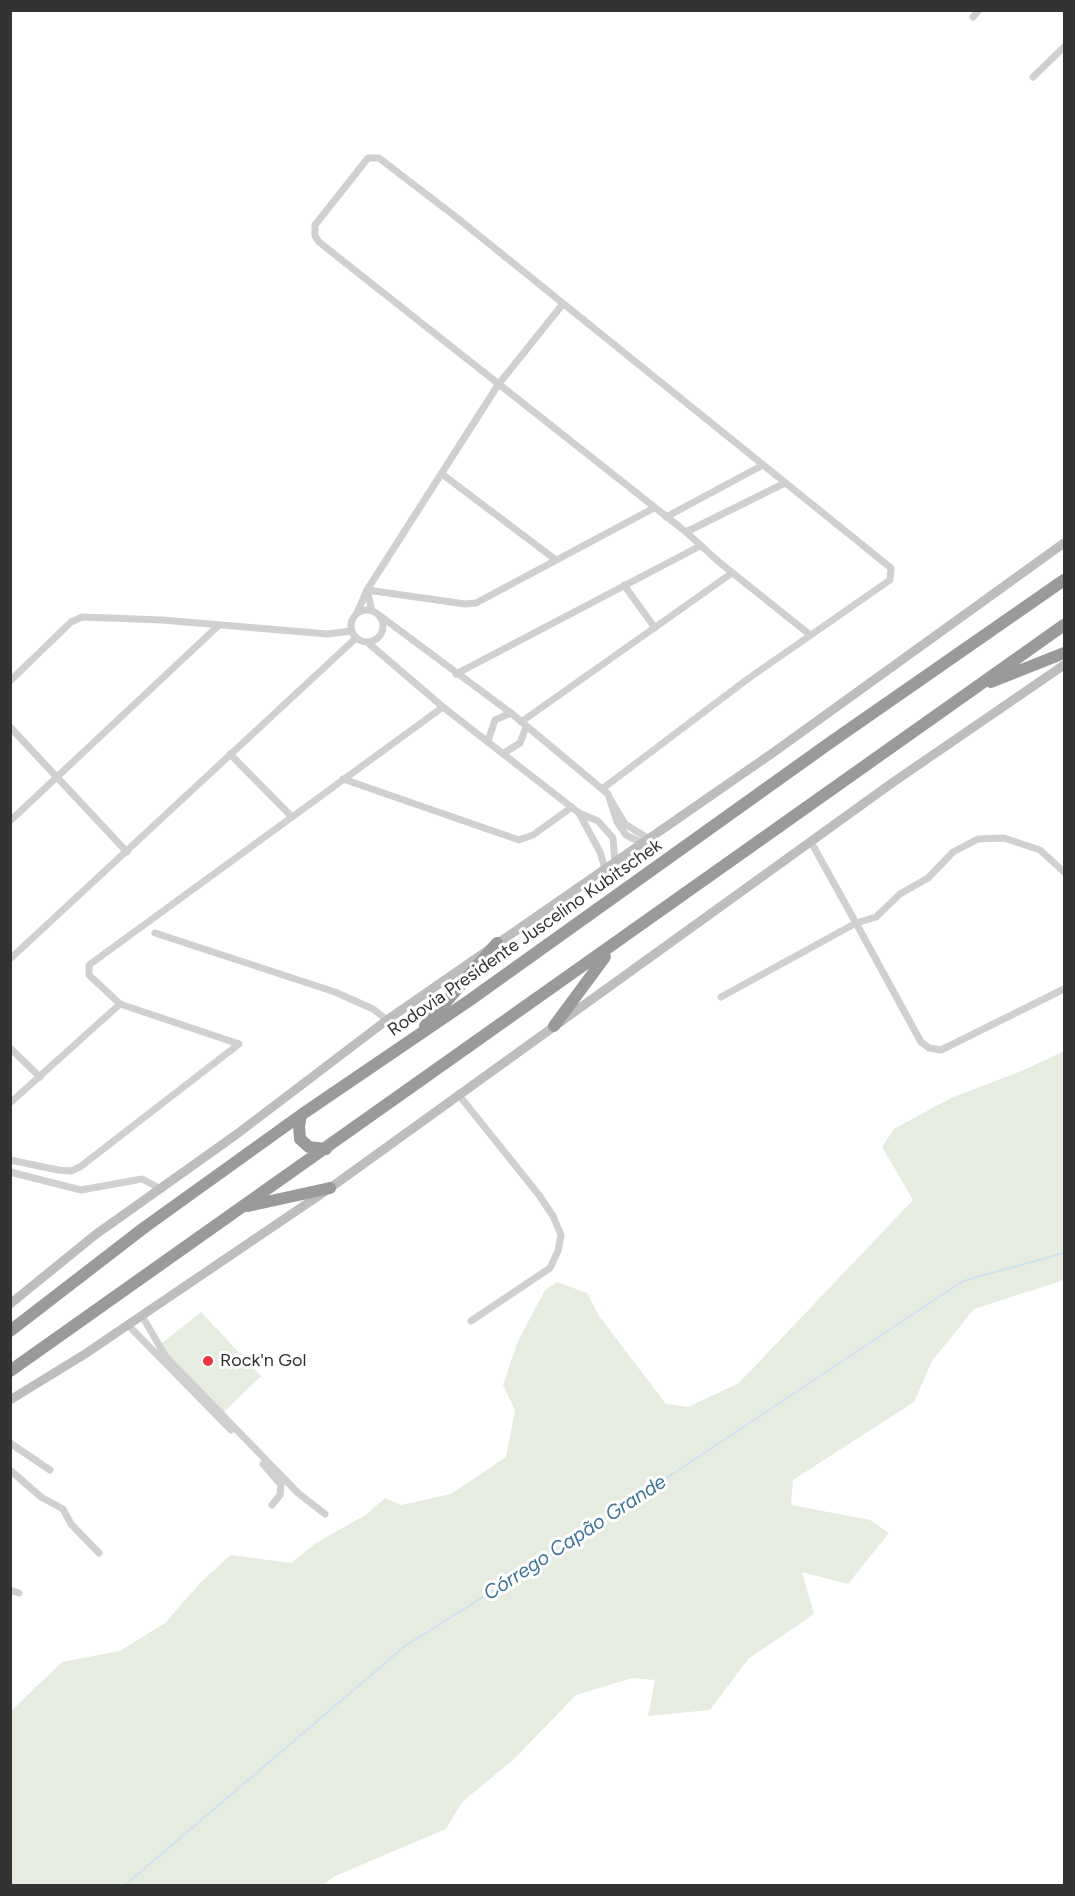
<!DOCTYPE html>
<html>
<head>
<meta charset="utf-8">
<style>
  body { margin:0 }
  #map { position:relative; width:1075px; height:1896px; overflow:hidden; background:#fff; font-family:Figtree,sans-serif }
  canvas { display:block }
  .frame { position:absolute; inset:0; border:12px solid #333; pointer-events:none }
</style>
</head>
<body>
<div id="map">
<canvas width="1075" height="1896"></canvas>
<div class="frame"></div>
</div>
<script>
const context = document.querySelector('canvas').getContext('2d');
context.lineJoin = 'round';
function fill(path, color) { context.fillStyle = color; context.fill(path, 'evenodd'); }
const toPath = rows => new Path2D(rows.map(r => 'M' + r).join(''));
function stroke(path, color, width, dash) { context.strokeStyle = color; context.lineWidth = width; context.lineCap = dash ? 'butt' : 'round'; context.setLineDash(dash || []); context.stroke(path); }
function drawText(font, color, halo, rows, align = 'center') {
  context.font = font + ' Figtree,sans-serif'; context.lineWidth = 6; context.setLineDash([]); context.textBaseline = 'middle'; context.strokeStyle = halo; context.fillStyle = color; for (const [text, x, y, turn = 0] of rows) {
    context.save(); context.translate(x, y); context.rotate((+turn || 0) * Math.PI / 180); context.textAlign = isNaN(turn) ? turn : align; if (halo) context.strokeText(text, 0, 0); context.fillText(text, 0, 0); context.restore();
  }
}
const green = toPath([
  [1064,1051,1064,1280,974,1309,932,1361,914,1402,793,1480,791,1505,870,1520,889,1533,848,1584,802,1572,814,1614,748,1659,710,1710,648,1716,655,1680,632,1678,576,1695,514,1759,462,1802,446,1829,335,1876,323,1885,11,1885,11,1711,62,1662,120,1651,165,1623,201,1582,231,1555,291,1563,316,1543,367,1514,385,1498,401,1505,451,1494,506,1457,515,1410,503,1385,518,1341,545,1290,557,1282,587,1293,599,1316,666,1404,688,1407,739,1383,913,1200,882,1147,894,1129,951,1098,1024,1070],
  [201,1312,261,1376,221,1415,157,1347]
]);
const stream = toPath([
  [124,1886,405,1646,558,1550,963,1281,1064,1253]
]);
const street = toPath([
  [973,17,979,10],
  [1033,77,1064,47],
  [442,474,556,560],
  [666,517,763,465],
  [686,532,785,483],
  [624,585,655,628],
  [367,590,465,604,476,603,654,508],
  [367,590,372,611],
  '351 626a16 16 0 1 1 32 0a16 16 0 1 1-32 0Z',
  [357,613,367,590,498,385,562,305],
  [379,615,511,713,602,789,608,794,617,822,626,835,642,843],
  [367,642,443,707,579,813,598,821,613,838,615,862],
  [456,674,700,546],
  [10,681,71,622,82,617,162,620,328,634,351,631],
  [521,722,732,573],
  [10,727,127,852],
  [488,741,495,720,511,713],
  [504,753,520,743,526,727],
  [230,754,292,817],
  [343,779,519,840,533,835,572,807],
  [602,789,749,678,890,580,891,568,456,217,379,158,368,158,315,225,315,236,319,242,686,532,719,562,809,634],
  [609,797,625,824,649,839],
  [579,813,600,852,605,869],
  [10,821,218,626],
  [1064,872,1040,850,1004,838,978,839,953,852,928,878,900,894,876,917,856,923,921,1042,929,1048,941,1050,1064,989],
  [155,933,335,992,373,1009,387,1020],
  [10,959,356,638],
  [721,997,856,923,811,842],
  [239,1044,120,1004,89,975,89,965,443,707],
  [10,1048,40,1077],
  [458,1094,539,1195,553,1216,561,1235,558,1251,550,1268,471,1321],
  [10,1103,120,1004],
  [10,1160,58,1170,71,1171,80,1167,239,1044],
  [10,1172,81,1190,142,1179,161,1189],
  [142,1316,166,1357,298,1493,325,1514],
  [128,1325,231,1430],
  [10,1443,50,1470],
  [263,1464,281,1485,280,1495,272,1505],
  [10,1470,41,1497,63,1509,71,1524,99,1553],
  [10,1590,19,1593]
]);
const secondary = toPath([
  [10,1304,95,1235,237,1134,387,1020,774,752,1064,543],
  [10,1400,85,1354,330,1188,892,783,1064,665]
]);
const highway = toPath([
  [991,682,1064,653],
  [425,1026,497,943],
  [554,1026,605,957],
  [301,1115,299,1126,300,1139,309,1147,326,1149],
  [248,1206,330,1188],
  [10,1331,145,1227,301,1115,470,1000,831,742,1064,580],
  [10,1371,1064,625]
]);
const markers = [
  [208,1361,6,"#e63946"]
];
const streetNames = [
  ["Rodovia Presidente Juscelino Kubitschek",525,938,-35]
];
const poiNames = [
  ["Rock'n Gol",220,1361]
];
const waterNames = [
  ["Córrego Capão Grande",575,1538,-33]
];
fill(green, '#e6ecdf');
stroke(stream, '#cfe2ee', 2);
stroke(street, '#d0d0d0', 7);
stroke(secondary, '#bdbdbd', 9);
stroke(highway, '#9a9a9a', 12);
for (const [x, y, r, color] of markers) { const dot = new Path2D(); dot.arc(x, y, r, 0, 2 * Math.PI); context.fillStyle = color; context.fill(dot); stroke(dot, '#fff', 2); }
drawText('18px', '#333', '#fff', streetNames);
drawText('18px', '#333', '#fff', poiNames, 'left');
drawText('italic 20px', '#3f7597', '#fff', waterNames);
</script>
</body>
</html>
